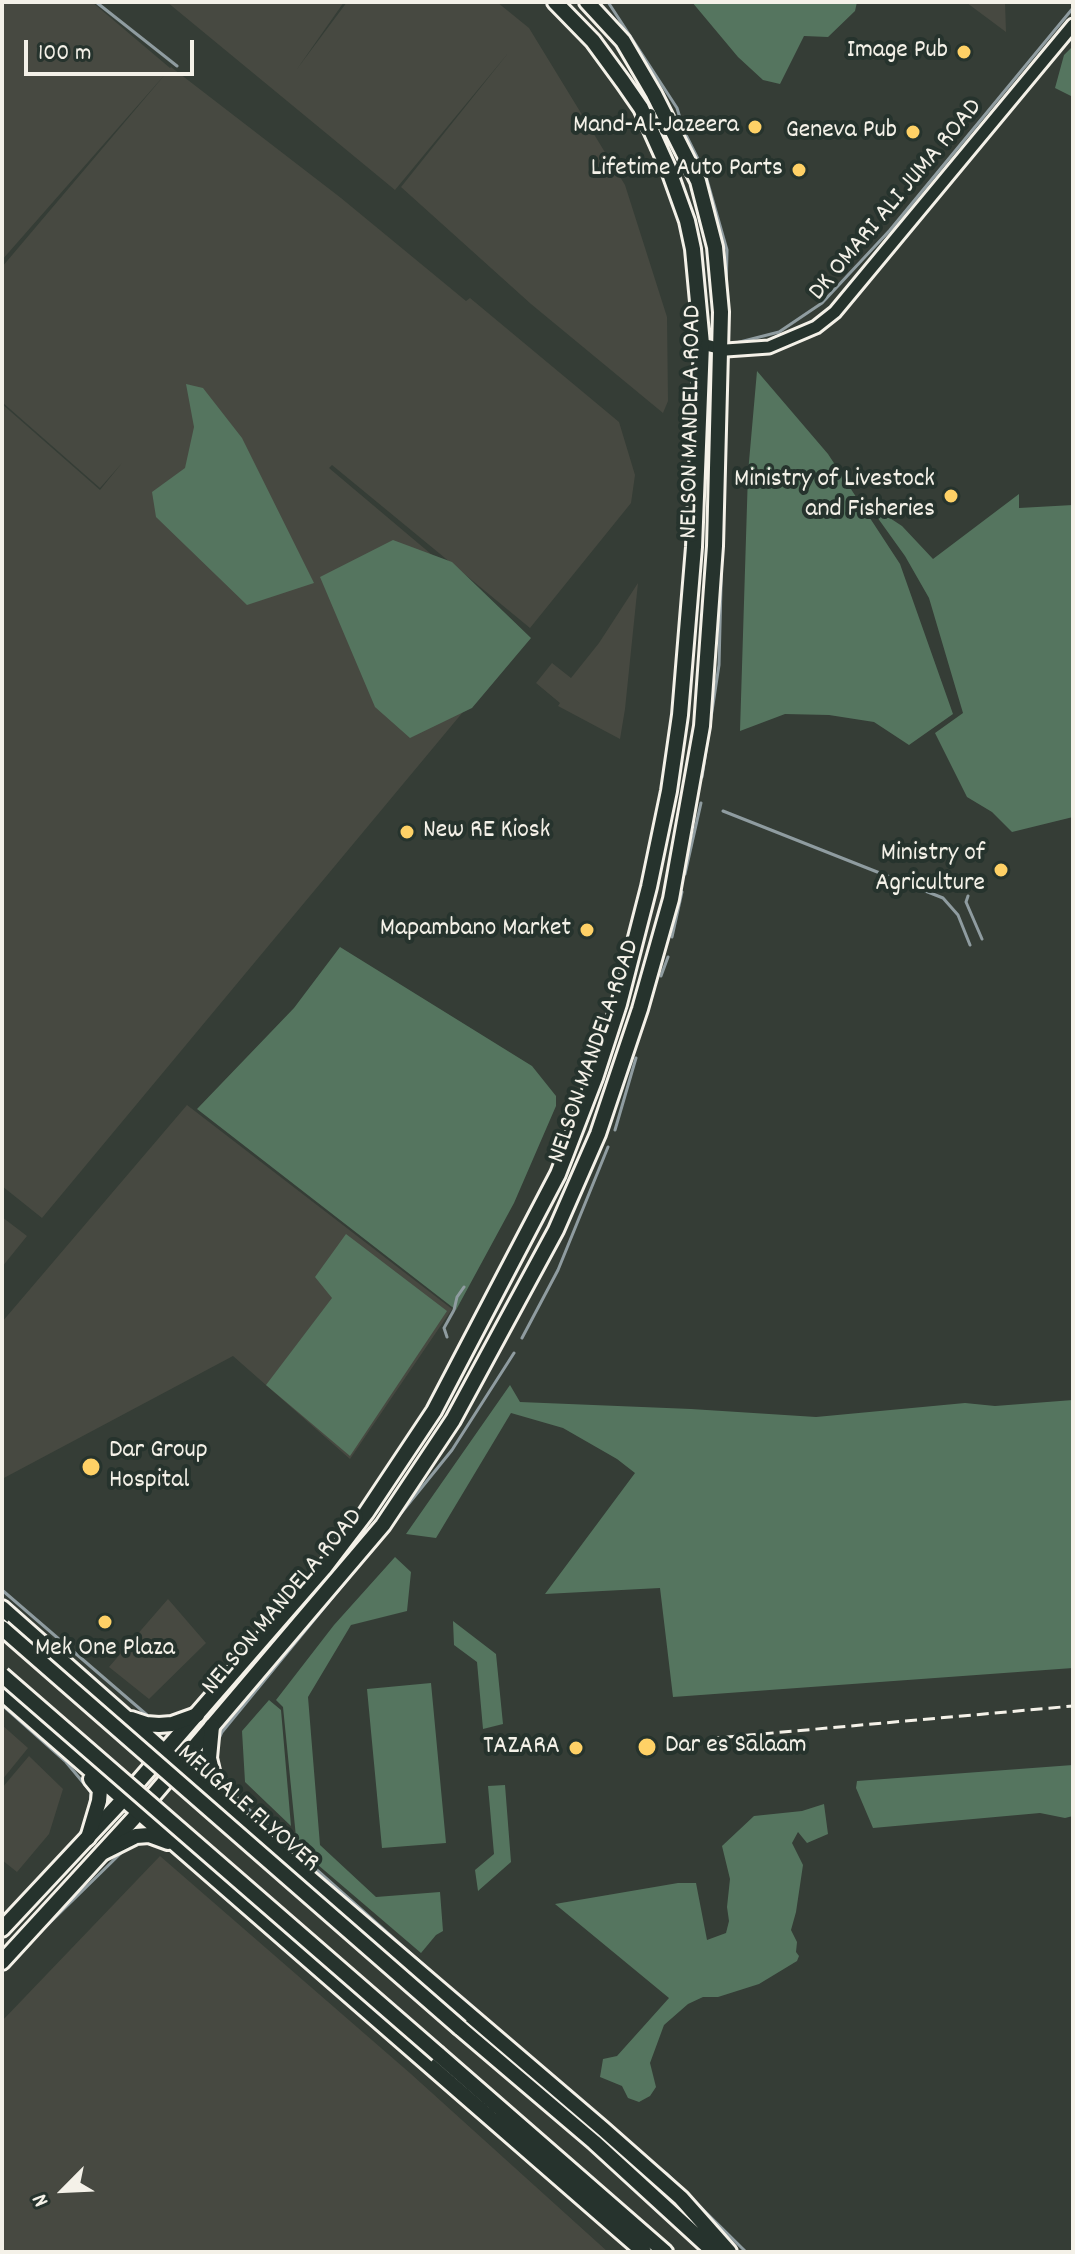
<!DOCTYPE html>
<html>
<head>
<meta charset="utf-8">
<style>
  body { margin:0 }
  #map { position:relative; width:1075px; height:2254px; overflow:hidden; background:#353d36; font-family:Dekko,sans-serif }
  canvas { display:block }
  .frame { position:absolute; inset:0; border:4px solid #f4f1e8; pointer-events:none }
  .north { position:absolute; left:24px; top:2150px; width:80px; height:80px; -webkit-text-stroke:6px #26332d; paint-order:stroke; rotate:246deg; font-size:22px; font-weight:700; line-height:32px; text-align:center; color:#f4f1e8 }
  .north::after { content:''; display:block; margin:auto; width:28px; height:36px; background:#f4f1e8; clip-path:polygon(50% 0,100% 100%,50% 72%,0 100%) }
  .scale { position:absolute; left:24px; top:40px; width:170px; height:36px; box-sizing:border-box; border:4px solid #f4f1e8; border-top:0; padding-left:10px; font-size:24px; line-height:28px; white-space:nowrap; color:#f4f1e8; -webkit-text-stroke:6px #26332d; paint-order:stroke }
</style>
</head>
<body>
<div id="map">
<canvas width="1075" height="2254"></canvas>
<div class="frame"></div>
<div class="north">N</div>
<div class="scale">100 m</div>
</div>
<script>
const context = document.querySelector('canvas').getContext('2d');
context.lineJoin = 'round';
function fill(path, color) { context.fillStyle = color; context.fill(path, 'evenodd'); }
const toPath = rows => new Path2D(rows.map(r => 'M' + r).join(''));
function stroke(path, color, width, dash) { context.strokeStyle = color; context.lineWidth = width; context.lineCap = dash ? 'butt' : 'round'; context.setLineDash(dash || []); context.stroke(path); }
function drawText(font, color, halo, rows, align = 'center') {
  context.font = font + ' Dekko,sans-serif'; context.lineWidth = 8; context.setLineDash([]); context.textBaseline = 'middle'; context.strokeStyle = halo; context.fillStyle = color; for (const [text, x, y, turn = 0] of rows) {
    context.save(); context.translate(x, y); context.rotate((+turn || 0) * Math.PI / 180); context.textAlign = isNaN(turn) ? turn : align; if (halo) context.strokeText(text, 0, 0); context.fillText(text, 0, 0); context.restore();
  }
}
const built = toPath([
  [2,2,92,2,170,68,171,67,341,198,466,301,470,298,619,422,635,475,631,503,530,628,332,465,329,468,527,635,42,1218,2,1186,2,404,100,490,122,463,100,488,2,402,2,267,168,71,2,260],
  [167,2,344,2,297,69,347,2,497,2,529,28,625,185,667,317,668,401,663,413,531,304,401,187,509,52,395,190],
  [965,2,1005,2,1006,32,967,3],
  [638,583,625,709,620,739,558,706,560,703,536,683,552,663,571,678,599,643],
  [187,1105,452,1309,350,1459,233,1356,2,1479,2,1322],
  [2,1217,27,1236,2,1267],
  [168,1599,206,1643,149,1699,109,1667],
  [2,1725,28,1748,2,1780],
  [29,1756,63,1789,49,1834,17,1872,2,1860,2,1788],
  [160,1856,411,2074,608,2252,2,2252,2,2021]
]);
const green = toPath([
  [692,2,857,2,855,11,828,37,804,36,780,84,763,80,738,57],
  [1073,46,1073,97,1055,88,1064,55],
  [757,371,828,454,900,564,953,714,909,745,874,722,829,715,785,714,740,731,748,473],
  [186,384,203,388,242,438,314,583,247,605,156,517,152,492,185,468,194,427],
  [1019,494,1019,508,1073,505,1073,817,1012,832,992,812,967,797,935,733,963,713,929,598,905,556,867,503,902,526,933,559],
  [393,540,452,562,531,638,472,708,410,738,375,707,320,577],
  [340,947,532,1066,556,1096,556,1106,514,1203,456,1310,197,1109,294,1008],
  [346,1234,447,1311,350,1456,266,1385,332,1298,315,1277],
  [510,1385,520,1402,691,1409,816,1417,965,1403,995,1406,1073,1400,1073,1668,673,1697,660,1588,545,1594,635,1473,617,1459,563,1428,511,1413,436,1538,406,1534],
  [395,1557,411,1572,407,1611,351,1625,308,1697,320,1845,376,1897,440,1892,443,1931,436,1935,421,1953,297,1847,283,1707,276,1700,334,1625],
  [453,1621,496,1654,503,1724,483,1729,477,1662,454,1645],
  [431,1683,446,1843,382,1848,367,1689],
  [269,1700,281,1710,291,1826,245,1782,242,1731],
  [1073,1765,1073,1816,1065,1818,1040,1813,873,1828,856,1788,857,1781],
  [505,1785,511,1862,478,1891,475,1870,494,1854,488,1786],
  [824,1804,828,1834,807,1843,798,1832,792,1843,803,1865,796,1912,791,1930,797,1942,796,1952,799,1956,797,1961,759,1984,718,1997,703,1997,688,2004,664,2025,650,2063,656,2087,650,2096,639,2102,628,2098,622,2086,600,2077,603,2059,617,2056,669,1998,555,1904,678,1883,696,1883,707,1940,726,1933,729,1921,727,1907,730,1879,722,1846,754,1816,802,1811]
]);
const stream = toPath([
  [96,2,177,66],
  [608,2,677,108,684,131,705,173,727,250,726,297],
  [728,345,779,332,822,303,890,230,1073,8],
  [702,777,719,665,722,548],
  [723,811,943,898,958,915,970,945],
  [685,874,701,803],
  [968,896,966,902,982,939],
  [672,937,682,892],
  [661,976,668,957],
  [615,1130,636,1058],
  [447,1337,444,1328,454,1310,457,1297,464,1287],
  [522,1338,558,1270,608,1147],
  [389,1528,452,1450,514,1353],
  [2,1590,147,1715],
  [2,1705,66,1762,91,1792,90,1806],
  [217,1743,222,1732,382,1537],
  [233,1795,454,1992],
  [24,1948,124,1850],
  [650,2162,667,2174,746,2252]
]);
const tertiary = toPath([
  [702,344,726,350,769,347,816,327,835,312,1073,25]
]);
const primary = toPath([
  [2,1929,118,1805,324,1568,366,1513,434,1411,558,1174,595,1078,619,1004,649,887,669,791,680,715,694,547,702,344,693,249,687,221,668,168,641,108,623,82,593,41,555,2],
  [2,1962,134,1818,383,1525,453,1420,556,1230,598,1134,640,1009,671,899,702,726,715,546,721,312,715,247,698,181,654,94,623,41,587,2]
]);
const trunk = toPath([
  [2,1608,244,1822,603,2129,681,2198,729,2252],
  [2,1693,644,2252],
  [131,1719,146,1724,159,1725,172,1724,197,1715],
  [212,1726,209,1758,213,1775,229,1800],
  [88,1838,99,1801,100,1790,91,1779],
  [104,1852,136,1836,149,1835,168,1842],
  [460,2028,594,2142,714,2252],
  [438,2054,665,2252]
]);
const rail = toPath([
  [672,1742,1073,1706]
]);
const trunkBridge = toPath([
  [2,1628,460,2028],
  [2,1675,438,2054]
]);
const markers = [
  [964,52,8,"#ffd166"],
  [755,127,8,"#ffd166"],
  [913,132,8,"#ffd166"],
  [799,170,8,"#ffd166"],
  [951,496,8,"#ffd166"],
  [407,832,8,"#ffd166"],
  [1001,870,8,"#ffd166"],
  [587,930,8,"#ffd166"],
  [91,1467,10,"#ffd166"],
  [105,1622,8,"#ffd166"],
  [647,1747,10,"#ffd166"],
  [576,1748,8,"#ffd166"]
];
const poiNames = [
  ["Image Pub",948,52],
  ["Mand-Al-Jazeera",739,127],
  ["Geneva Pub",897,132],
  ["Lifetime Auto Parts",783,170],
  ["Ministry of Livestock",935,481],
  ["and Fisheries",935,511],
  ["New RE Kiosk",423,832,"left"],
  ["Ministry of",985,855],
  ["Agriculture",985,885],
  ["Mapambano Market",571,930],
  ["Dar Group",109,1452,"left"],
  ["Hospital",109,1482,"left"],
  ["Mek One Plaza",105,1650,"center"],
  ["Dar es Salaam",665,1747,"left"],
  ["TAZARA",560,1748]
];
const streetNames = [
  ["DK OMARI ALI JUMA ROAD",897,201,-50],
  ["NELSON MANDELA ROAD",693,422,-89],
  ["NELSON MANDELA ROAD",596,1052,-71],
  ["NELSON MANDELA ROAD",284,1603,-50],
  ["MFUGALE FLYOVER",247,1810,41]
];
fill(built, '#474941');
fill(green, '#55755f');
stroke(stream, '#8f9ca0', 3);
stroke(tertiary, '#f4f1e8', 17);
stroke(primary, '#f4f1e8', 20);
stroke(trunk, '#f4f1e8', 20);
stroke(tertiary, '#26332d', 11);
stroke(primary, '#26332d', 14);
stroke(trunk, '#26332d', 14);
stroke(rail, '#f4f1e8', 3, [12, 6]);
stroke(trunkBridge, '#f4f1e8', 20, []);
stroke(trunkBridge, '#26332d', 14);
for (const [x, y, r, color] of markers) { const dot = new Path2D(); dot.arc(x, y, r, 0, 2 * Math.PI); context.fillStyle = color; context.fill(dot); stroke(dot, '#26332d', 3); }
drawText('26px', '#f4f1e8', '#26332d', poiNames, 'right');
drawText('26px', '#f4f1e8', '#26332d', streetNames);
</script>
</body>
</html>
